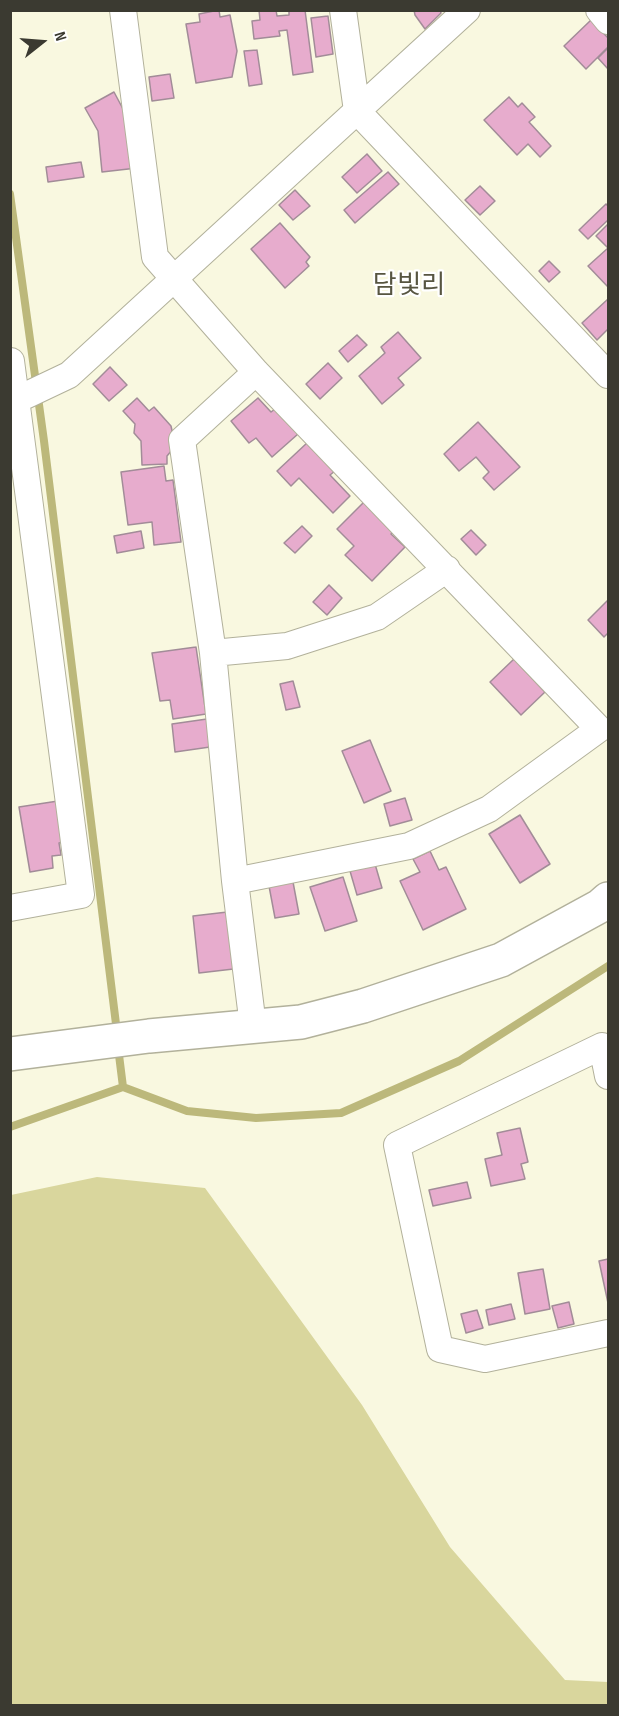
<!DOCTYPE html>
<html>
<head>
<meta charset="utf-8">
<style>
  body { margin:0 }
  #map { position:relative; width:619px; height:1716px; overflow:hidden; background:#f9f8e0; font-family:"Sofia Sans Condensed",sans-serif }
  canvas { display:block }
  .frame { position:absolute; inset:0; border:12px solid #3b3a31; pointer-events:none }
  .north { position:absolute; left:12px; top:12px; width:60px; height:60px; -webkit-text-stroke:4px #fff; paint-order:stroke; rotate:73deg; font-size:16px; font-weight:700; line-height:24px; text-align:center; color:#3b3a31 }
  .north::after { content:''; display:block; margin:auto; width:21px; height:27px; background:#3b3a31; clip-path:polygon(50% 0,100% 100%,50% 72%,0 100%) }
</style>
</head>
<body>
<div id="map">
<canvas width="619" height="1716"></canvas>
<div class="frame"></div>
<div class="north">N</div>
</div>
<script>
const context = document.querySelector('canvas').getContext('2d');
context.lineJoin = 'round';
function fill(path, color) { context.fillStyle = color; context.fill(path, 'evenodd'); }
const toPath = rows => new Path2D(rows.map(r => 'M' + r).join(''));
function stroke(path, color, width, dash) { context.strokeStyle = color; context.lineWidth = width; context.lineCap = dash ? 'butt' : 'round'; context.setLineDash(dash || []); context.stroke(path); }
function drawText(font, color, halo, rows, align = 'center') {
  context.font = font + ' "Sofia Sans Condensed","Noto Sans KR",sans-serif'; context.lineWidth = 4.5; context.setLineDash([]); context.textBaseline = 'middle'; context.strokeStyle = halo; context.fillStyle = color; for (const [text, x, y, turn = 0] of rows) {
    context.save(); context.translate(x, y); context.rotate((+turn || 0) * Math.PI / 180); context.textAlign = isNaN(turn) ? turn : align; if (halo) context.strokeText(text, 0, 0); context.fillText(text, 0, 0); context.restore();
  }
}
const green = toPath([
  [97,1177,205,1188,362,1405,450,1547,565,1680,608,1682,608,1705,11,1705,11,1195]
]);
const stream = toPath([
  [10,194,44,441,117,1032],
  [118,1047,123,1087],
  [10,1127,123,1087,187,1111,256,1118,341,1113,459,1061,608,966]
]);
const building = toPath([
  [219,10,220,17,230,15,237,51,232,77,196,83,186,24,200,22,199,14,219,10],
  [259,10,276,10,277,16,289,15,289,10,305,10,313,72,293,75,287,30,279,31,280,36,254,39,252,21,260,20,259,10],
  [414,10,440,10,441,13,425,29,415,15,414,10],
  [328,16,333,54,316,57,311,18,328,16],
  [591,20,608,38,608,47,586,69,564,46,591,20],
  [608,48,608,69,598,58,608,48],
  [257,50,262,84,249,86,244,51,257,50],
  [170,74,174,98,152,101,149,77,170,74],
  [114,92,132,126,137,168,102,172,98,131,85,108,114,92],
  [509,97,518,107,522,103,535,117,529,122,551,146,540,157,528,144,517,155,484,120,509,97],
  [367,154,382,171,357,193,342,177,367,154],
  [81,162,84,177,48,182,46,167,81,162],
  [388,172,399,184,355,223,344,210,388,172],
  [480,186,495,201,480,215,465,200,480,186],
  [295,190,310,206,293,220,279,205,295,190],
  [606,204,608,206,608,220,588,239,579,230,606,204],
  [280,223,310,257,306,262,309,266,285,288,251,249,280,223],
  [608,224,608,287,588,266,608,248,596,236,608,224],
  [549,261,560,272,549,282,539,271,549,261],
  [608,299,608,329,597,340,582,323,608,299],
  [398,332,421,358,398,378,404,385,382,404,359,376,385,353,381,347,398,332],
  [357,335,367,345,348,362,339,351,357,335],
  [328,363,342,378,320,399,306,384,328,363],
  [110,367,127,385,109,401,93,384,110,367],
  [137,398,149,411,154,407,171,426,175,444,172,450,167,456,167,464,142,465,141,441,134,433,135,424,123,411,137,398],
  [258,398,271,412,275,409,298,434,272,457,256,438,249,443,231,421,258,398],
  [478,422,520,467,494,490,483,478,489,472,476,457,459,471,444,454,478,422],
  [308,442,335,471,330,475,350,496,333,513,299,478,291,486,277,471,308,442],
  [164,466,166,481,173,480,181,542,154,545,152,522,128,525,121,472,164,466],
  [365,501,398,527,391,534,405,547,372,581,345,555,354,546,337,529,365,501],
  [302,526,312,536,295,553,284,543,302,526],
  [471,530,486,545,476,555,461,539,471,530],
  [141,531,144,548,117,553,114,536,141,531],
  [329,585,342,598,327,615,313,602,329,585],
  [608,600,608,633,604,637,588,620,608,600],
  [196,647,206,714,173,719,170,700,160,701,152,653,196,647],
  [514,659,545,692,521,715,490,682,514,659],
  [293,681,300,707,286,710,280,684,293,681],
  [207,719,210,747,175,752,172,724,207,719],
  [370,740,391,791,364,803,342,751,370,740],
  [405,798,412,820,390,826,384,804,405,798],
  [58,801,64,842,59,843,61,855,52,856,53,868,30,872,19,807,58,801],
  [520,815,550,864,520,883,489,834,520,815],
  [430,851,439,870,446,867,466,909,423,930,400,881,420,872,413,859,430,851],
  [375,864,382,888,357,895,350,871,375,864],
  [343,877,357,921,325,931,310,887,343,877],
  [293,882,299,914,275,918,269,886,293,882],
  [236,911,242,968,199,973,193,916,236,911],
  [520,1128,528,1162,521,1164,525,1179,491,1186,485,1159,502,1155,497,1133,520,1128],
  [467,1182,471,1198,433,1206,429,1190,467,1182],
  [608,1259,608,1303,599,1261,608,1259],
  [543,1269,550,1309,525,1314,518,1273,543,1269],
  [569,1302,574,1324,558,1328,552,1306,569,1302],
  [511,1304,515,1319,489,1325,486,1310,511,1304],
  [477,1310,483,1328,466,1333,461,1314,477,1310]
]);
const street = toPath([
  [123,10,155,257,256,372,599,729,489,809,409,846,235,881,213,653,182,440,256,372],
  [343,10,357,111,608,375],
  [599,10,608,21],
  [10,403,69,375,467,10],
  [213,653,287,646,377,617,447,569],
  [235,881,253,1026],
  [10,908,81,895,11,361],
  [608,1076,602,1046,397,1145,440,1349,485,1359,608,1333]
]);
const secondary = toPath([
  [10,1054,149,1036,301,1022,363,1006,501,960,600,906,608,899]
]);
const quarterNames = [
  ["담빛리",409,286]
];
fill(green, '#d9d69d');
stroke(stream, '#bcb87b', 8);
fill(building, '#e7accd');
stroke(building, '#a28c98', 1.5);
stroke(street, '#b2b19b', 28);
stroke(secondary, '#b2b19b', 36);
stroke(street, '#fff', 26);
stroke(secondary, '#fff', 33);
drawText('26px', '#575541', '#fff', quarterNames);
</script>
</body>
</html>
